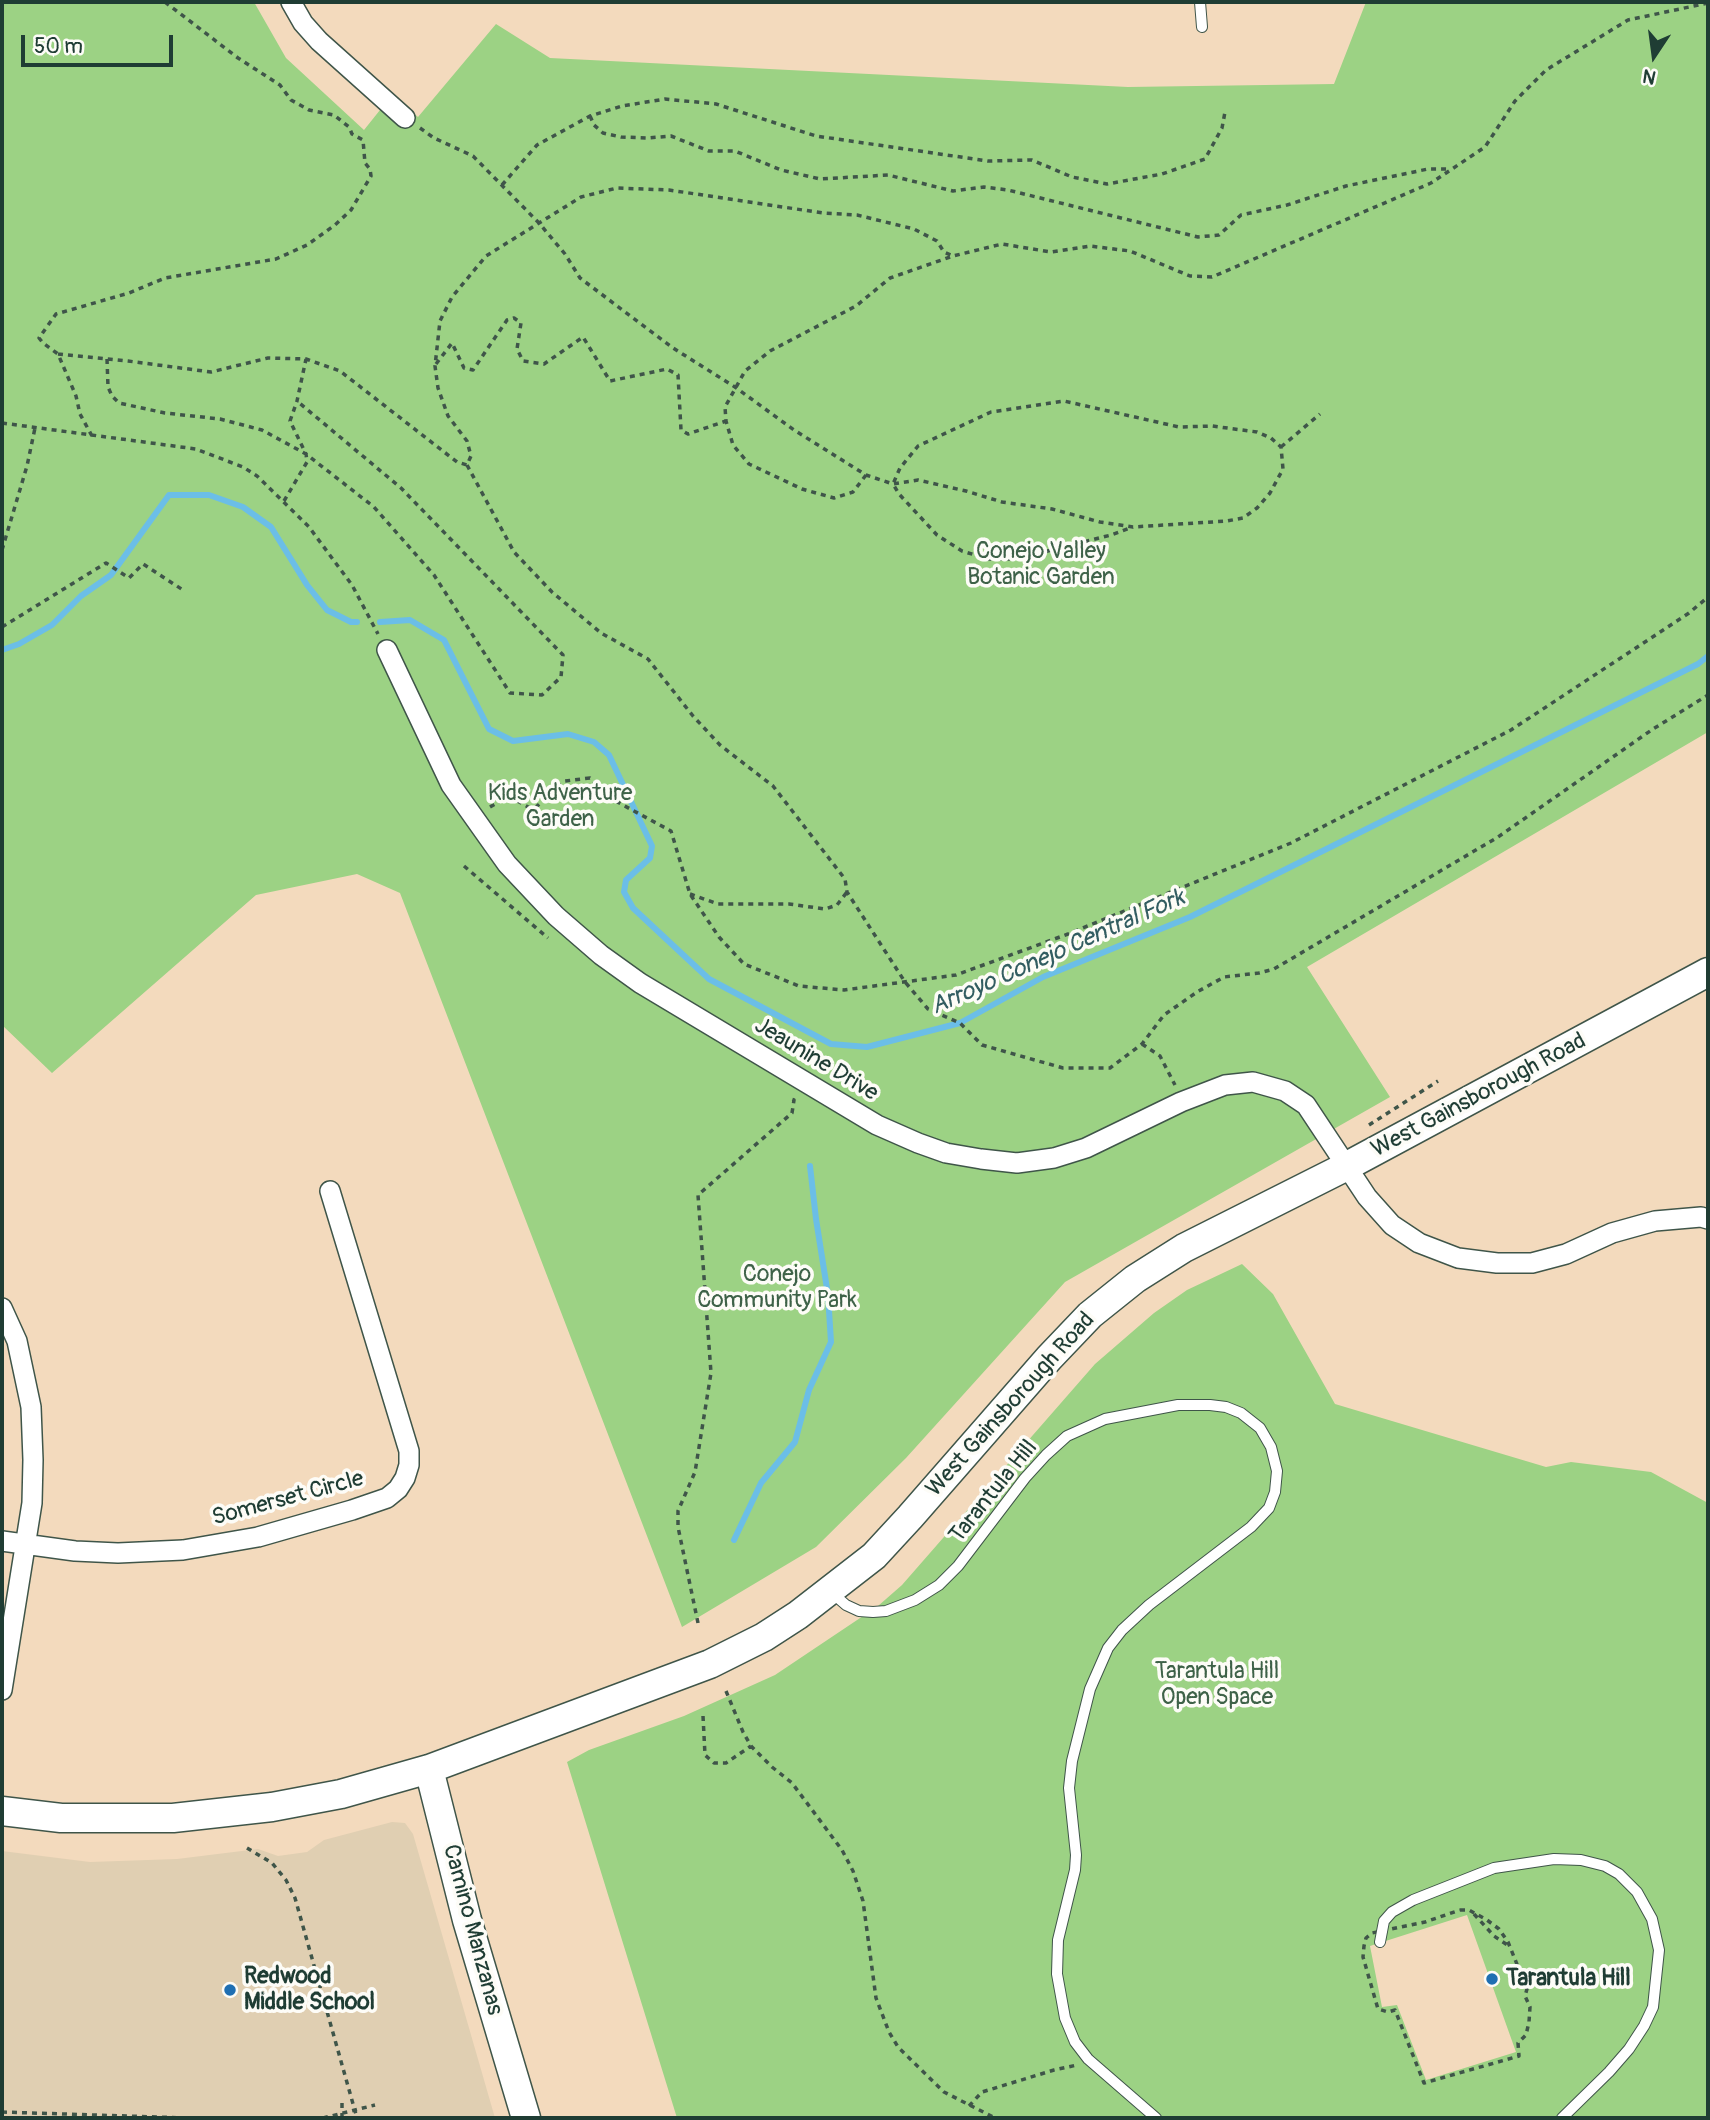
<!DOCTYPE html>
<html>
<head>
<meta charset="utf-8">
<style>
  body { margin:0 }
  #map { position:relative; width:1710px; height:2120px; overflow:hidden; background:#f3dabd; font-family:Pangolin,sans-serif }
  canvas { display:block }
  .frame { position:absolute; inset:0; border:4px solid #1f3d34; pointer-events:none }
  .north { position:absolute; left:1619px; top:21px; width:70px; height:70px; -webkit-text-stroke:5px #fdfcf7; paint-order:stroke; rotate:193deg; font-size:19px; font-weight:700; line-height:28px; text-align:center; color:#1f3d34 }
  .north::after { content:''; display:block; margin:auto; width:24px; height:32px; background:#1f3d34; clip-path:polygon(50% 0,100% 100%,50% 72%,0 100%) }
  .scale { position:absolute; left:21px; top:35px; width:152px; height:32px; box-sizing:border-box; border:4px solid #1f3d34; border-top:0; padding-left:9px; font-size:21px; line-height:24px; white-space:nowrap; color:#1f3d34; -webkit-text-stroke:5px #fdfcf7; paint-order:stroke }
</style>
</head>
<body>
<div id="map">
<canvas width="1710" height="2120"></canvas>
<div class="frame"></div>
<div class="north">N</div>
<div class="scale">50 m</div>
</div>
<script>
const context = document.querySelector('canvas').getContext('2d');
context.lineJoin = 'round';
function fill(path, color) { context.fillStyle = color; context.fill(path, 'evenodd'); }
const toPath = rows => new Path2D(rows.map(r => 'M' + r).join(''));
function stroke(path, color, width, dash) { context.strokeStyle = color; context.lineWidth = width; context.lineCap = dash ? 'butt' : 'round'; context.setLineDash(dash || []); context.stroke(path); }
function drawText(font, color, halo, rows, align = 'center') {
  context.font = font + ' Pangolin,sans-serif'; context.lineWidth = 7; context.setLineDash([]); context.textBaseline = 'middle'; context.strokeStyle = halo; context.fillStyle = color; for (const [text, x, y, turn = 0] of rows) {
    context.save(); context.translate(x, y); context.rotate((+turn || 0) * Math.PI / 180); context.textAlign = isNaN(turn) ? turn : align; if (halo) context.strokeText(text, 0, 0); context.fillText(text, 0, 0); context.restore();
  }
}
const built = toPath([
  [392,1822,405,1823,413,1834,495,2118,2,2118,2,1851,90,1862,177,1859,258,1849,278,1856,307,1852,324,1840]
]);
const green = toPath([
  [2,2,254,2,286,58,364,130,392,95,418,117,496,24,550,58,1128,87,1334,84,1366,2,1708,2,1708,732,1307,967,1390,1097,1065,1282,906,1458,816,1547,682,1627,400,893,357,874,256,895,52,1073,2,1025],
  [1242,1264,1273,1294,1335,1404,1546,1467,1571,1462,1651,1472,1708,1503,1708,2118,677,2118,567,1762,589,1750,684,1716,775,1675,878,1606,902,1585,1095,1364,1154,1313,1187,1290],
  [1467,1915,1516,2052,1426,2080,1397,2005,1382,2007,1370,1946]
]);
const stream = toPath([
  [380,622,410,620,444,640,489,729,513,741,568,734,594,742,609,755,652,846,650,858,626,880,624,892,633,908,709,979,831,1044,867,1047,960,1023,1043,977,1190,917,1698,664,1708,656],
  [2,650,19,644,52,625,81,596,111,575,169,495,209,495,243,507,271,527,307,585,327,610,351,622,357,622],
  [734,1540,761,1483,795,1442,809,1390,831,1342,828,1295,816,1219,810,1166]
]);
const path = toPath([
  [590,116,594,125,603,133,621,137,648,138,671,136,709,151,735,151,781,170,820,179,888,175,953,191,984,187,1008,190,1198,237,1219,235,1241,215,1287,205,1346,186,1428,169,1451,169],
  [420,128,434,138,473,156,539,223,565,254,580,278,673,348,735,387,794,430,866,475,893,484,918,480,966,491,1002,502,1052,509,1100,522,1133,527,1227,521,1243,518,1257,508,1270,493,1283,469,1281,447,1271,438,1257,432,1212,426,1179,427,1064,401,991,412,918,446,900,468,893,484,899,494,937,535,962,551,988,559,1016,559,1111,535,1133,527],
  [502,185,537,145,590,116,622,106,665,99,716,104,816,136,988,161,1032,160,1072,177,1107,184,1162,174,1205,159,1222,128,1225,112],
  [58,354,128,361,211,372,268,358,306,359,340,371,457,462,467,465,471,456,467,441,448,416,438,388,435,366,440,321,452,297,486,256,581,197,617,188,669,190,823,213,857,215,914,229,937,241,944,252,953,256],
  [107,359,108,387,112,396,119,403,165,413,220,419,262,430,306,454,374,507,434,575,510,693,542,695,561,677,563,655,401,488,297,401],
  [436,364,452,343,464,368,473,370,507,320,514,318,521,323,517,349,523,361,544,364,583,337,610,381,667,369,678,375,681,430,688,434,726,421],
  [2,423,196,449,243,467,257,476,309,527,352,585,378,634],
  [92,436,80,414,76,396,58,354,43,343,39,338,56,314,129,293,165,278,276,259,307,245,335,225,351,210,371,176,370,169,365,163,363,140,352,134,349,127,334,115,309,110,291,100,280,85,238,58,165,2],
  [1281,447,1320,414],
  [467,465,514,552,552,592,601,633,648,659,693,716,720,745,773,786,845,879,847,892,905,982,928,1009,960,1023,982,1045,1063,1068,1110,1068,1142,1044,1164,1015,1197,992,1224,977,1259,973,1274,969,1498,837,1653,729,1708,695],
  [866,475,853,492,834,498,802,489,749,464,733,445,726,421,725,407,745,371,770,351,856,306,890,278,953,256,1002,244,1051,252,1090,246,1130,251,1190,276,1212,277,1431,183,1485,147,1515,101,1546,70,1628,20,1708,3],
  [284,501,307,462,306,454,290,421,297,401,306,359],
  [2,550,27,466,35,428],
  [2,627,106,563,129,578,143,564,183,590],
  [490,807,504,799,512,798,530,808,536,807,565,781,590,778,610,798,671,831,690,894,719,937,744,964,799,986,844,990,956,975,1068,934,1291,843,1511,730,1689,613,1708,597],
  [464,866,548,938],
  [690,894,718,904,789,904,825,909,837,905,847,892],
  [1142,1044,1160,1056,1175,1085],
  [1369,1125,1438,1081],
  [698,1623,678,1527,678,1511,695,1472,711,1373,698,1195,792,1113,794,1100,791,1099],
  [726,1691,743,1732,751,1746,772,1767,792,1783,842,1850,853,1871,863,1901,876,1998,889,2032,898,2047,944,2092,995,2118],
  [703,1716,705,1755,714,1763,726,1763,751,1746],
  [247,1848,272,1863,286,1880,295,1898,357,2118],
  [1460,1910,1469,1910,1487,1920,1499,1929,1508,1942,1527,1989,1525,1996,1530,2007,1529,2022,1526,2035,1518,2043,1519,2056,1424,2083,1395,2010,1388,2012,1378,2009,1363,1957,1364,1946,1366,1938,1372,1933,1425,1922,1460,1910],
  [1474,1914,1494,1936,1509,1946],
  [969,2106,982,2092,1054,2070,1077,2065],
  [2,2112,188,2118],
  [323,2118,375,2105],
  [342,2118,342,2101]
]);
const lane = toPath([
  [1200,2,1202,27],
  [831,1592,846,1605,859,1611,873,1612,886,1611,915,1600,939,1585,958,1566,1025,1478,1046,1455,1067,1436,1105,1419,1178,1405,1210,1405,1226,1407,1241,1413,1260,1428,1271,1447,1277,1471,1275,1492,1269,1508,1251,1527,1149,1605,1122,1630,1108,1648,1090,1689,1072,1761,1069,1788,1076,1855,1075,1870,1058,1940,1057,1974,1065,2018,1075,2042,1088,2059,1156,2118],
  [1380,1942,1384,1921,1392,1912,1413,1900,1494,1868,1554,1859,1581,1860,1605,1866,1619,1874,1637,1892,1652,1919,1659,1950,1653,2007,1644,2026,1629,2049,1609,2072,1562,2118]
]);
const street = toPath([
  [291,2,303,23,319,41,405,118],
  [387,650,451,785,507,864,556,916,601,955,640,983,877,1125,918,1143,946,1153,981,1159,1017,1163,1054,1158,1086,1148,1181,1102,1225,1085,1253,1082,1285,1091,1306,1105,1367,1197,1392,1225,1419,1243,1458,1258,1497,1263,1532,1263,1566,1254,1612,1233,1655,1221,1701,1217,1708,1219],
  [2,1308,17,1341,31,1407,33,1460,32,1503,2,1690],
  [2,1541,75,1551,118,1553,183,1550,258,1537,352,1510,387,1498,398,1489,405,1478,409,1465,409,1451,330,1191]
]);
const secondary = toPath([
  [429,1769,467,1920,526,2118],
  [2,1811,61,1818,173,1818,272,1807,341,1794,429,1769,710,1664,764,1637,798,1615,874,1556,910,1517,1049,1358,1090,1315,1135,1279,1184,1248,1347,1166,1708,972]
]);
const markers = [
  [1492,1979,7,"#1f6fb2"],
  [230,1990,7,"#1f6fb2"]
];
const parkNames = [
  ["Conejo Valley",1041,552],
  ["Botanic Garden",1041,578],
  ["Kids Adventure",560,794],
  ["Garden",560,820],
  ["Conejo",777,1275],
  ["Community Park",777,1301],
  ["Tarantula Hill",1217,1672],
  ["Open Space",1217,1698]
];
const streetNames = [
  ["Jeaunine Drive",816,1060,31],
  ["West Gainsborough Road",1479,1096,-28],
  ["West Gainsborough Road",1011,1405,-48],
  ["Tarantula Hill",994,1492,-51],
  ["Somerset Circle",288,1499,-15],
  ["Camino Manzanas",472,1930,75]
];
const poiNames = [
  ["Redwood",244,1977],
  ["Middle School",244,2003],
  ["Tarantula Hill",1506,1979]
];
const waterNames = [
  ["Arroyo Conejo Central Fork",1058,953,-24]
];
fill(built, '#e0cfb2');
fill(green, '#9cd284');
stroke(stream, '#6bbee7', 6);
stroke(lane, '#3f5549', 12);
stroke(street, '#3f5549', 22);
stroke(secondary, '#3f5549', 31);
stroke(path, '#3f5549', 3.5, [5, 5]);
stroke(lane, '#fff', 10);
stroke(street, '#fff', 19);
stroke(secondary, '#fff', 28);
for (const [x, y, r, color] of markers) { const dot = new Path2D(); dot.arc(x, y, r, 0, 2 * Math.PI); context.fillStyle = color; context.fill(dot); stroke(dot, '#fdfcf7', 2.5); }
drawText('23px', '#3e6248', '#fdfcf7', parkNames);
drawText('23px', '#1f3d34', '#fdfcf7', streetNames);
drawText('bold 23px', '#1f3d34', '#fdfcf7', poiNames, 'left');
drawText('italic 24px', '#325d61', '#fdfcf7', waterNames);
</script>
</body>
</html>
